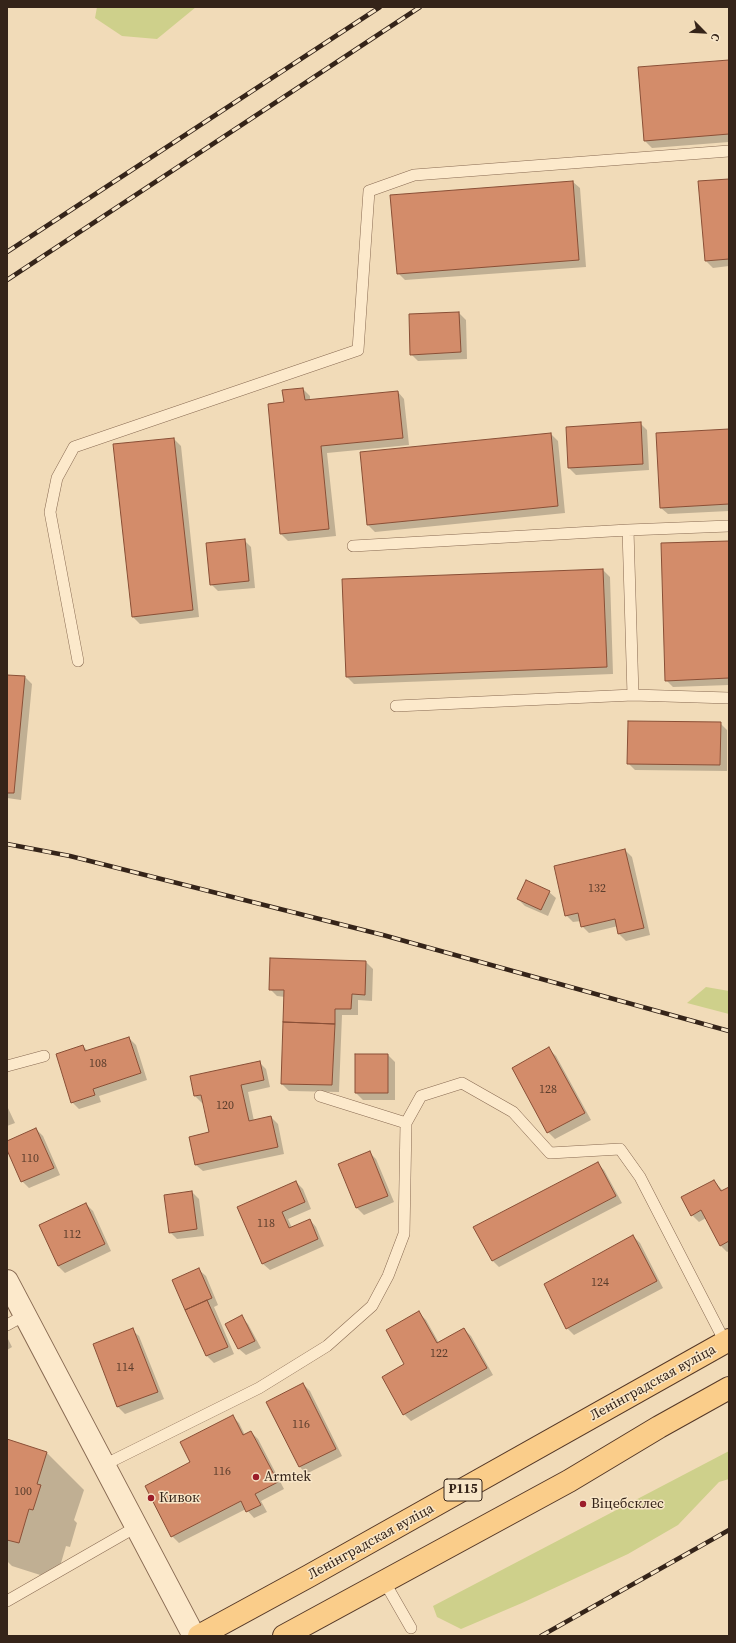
<!DOCTYPE html>
<html>
<head>
<meta charset="utf-8">
<style>
  body { margin:0 }
  #map { position:relative; width:736px; height:1643px; overflow:hidden; background:#f1dbb8; font-family:"Source Serif 4",serif }
  canvas { display:block }
  .frame { position:absolute; inset:0; border:8px solid #352419; pointer-events:none }
  .north { position:absolute; left:684px; top:12px; width:40px; height:40px; -webkit-text-stroke:3px #f8e6c8; paint-order:stroke; rotate:114deg; font-size:11px; font-weight:700; line-height:16px; text-align:center; color:#352419 }
  .north::after { content:''; display:block; margin:auto; width:14px; height:18px; background:#352419; clip-path:polygon(50% 0,100% 100%,50% 72%,0 100%) }
</style>
</head>
<body>
<div id="map">
<canvas width="736" height="1643"></canvas>
<div class="frame"></div>
<div class="north">С</div>
</div>
<script>
const context = document.querySelector('canvas').getContext('2d');
context.lineJoin = 'round';
function fill(path, color) { context.fillStyle = color; context.fill(path, 'evenodd'); }
const toPath = rows => new Path2D(rows.map(r => 'M' + r).join(''));
function stroke(path, color, width, dash) { context.strokeStyle = color; context.lineWidth = width; context.lineCap = dash ? 'butt' : 'round'; context.setLineDash(dash || []); context.stroke(path); }
function drawText(font, color, halo, rows, align = 'center') {
  context.font = font + ' "Source Serif 4",serif'; context.lineWidth = 3; context.setLineDash([]); context.textBaseline = 'middle'; context.strokeStyle = halo; context.fillStyle = color; for (const [text, x, y, turn = 0] of rows) {
    context.save(); context.translate(x, y); context.rotate((+turn || 0) * Math.PI / 180); context.textAlign = isNaN(turn) ? turn : align; if (halo) context.strokeText(text, 0, 0); context.fillText(text, 0, 0); context.restore();
  }
}
const green = toPath([
  [97,7,196,7,157,39,122,36,95,18],
  [706,987,729,991,729,1014,687,1003],
  [729,1451,729,1479,719,1482,678,1525,628,1554,522,1603,461,1629,437,1617,433,1606]
]);
const shadow = toPath([
  [729,61,729,142,652,148,645,141,639,68],
  [729,180,729,266,713,268,706,261],
  [573,182,580,188,586,267,405,280,398,273],
  [459,313,466,320,467,359,418,361,411,354],
  [303,389,310,396,310,401,398,392,404,399,409,445,327,453,336,536,288,541,281,534],
  [640,423,647,430,649,470,576,475,569,468],
  [729,430,729,511,668,514,661,508],
  [551,434,558,441,565,513,375,532,368,525],
  [174,439,181,446,199,617,140,624,133,617],
  [244,540,251,547,255,588,218,591,211,584],
  [729,542,729,685,673,687,666,680],
  [603,570,610,577,613,674,354,684,347,677],
  [7,676,25,677,32,684,21,800,7,798],
  [720,723,727,730,727,771,635,770,628,763],
  [625,850,632,857,650,935,626,941,619,934,618,926,589,933,582,926,581,921,573,922,566,915],
  [549,892,556,898,548,916,525,906,518,899],
  [366,962,373,969,372,1001,358,1000,358,1015,342,1015,339,1092,289,1091,282,1084,285,997,277,996,270,989],
  [129,1038,136,1045,147,1080,99,1096,101,1102,79,1109,72,1102,83,1046,88,1051],
  [549,1049,556,1056,591,1120,555,1139,548,1132],
  [388,1055,395,1062,395,1100,363,1100,356,1093],
  [259,1062,266,1069,270,1087,248,1092,254,1121,271,1117,278,1124,284,1154,203,1171,196,1165,210,1133,204,1102,202,1103,195,1096],
  [7,1106,15,1123,7,1126],
  [36,1129,43,1136,60,1175,29,1188,22,1181,7,1147,7,1142],
  [369,1152,376,1159,394,1202,364,1215,357,1208,339,1165],
  [597,1163,604,1170,622,1203,499,1267,493,1261],
  [714,1181,723,1191,729,1188,729,1251,727,1252,720,1245,706,1218,699,1222,692,1215],
  [296,1182,303,1189,311,1209,288,1219,292,1228,310,1220,316,1227,324,1246,270,1270,263,1264,239,1208],
  [192,1192,199,1199,204,1236,177,1239,170,1232],
  [86,1204,93,1211,111,1251,65,1273,58,1266],
  [633,1236,640,1243,663,1288,574,1335,567,1328],
  [199,1270,206,1276,218,1305,214,1307,234,1354,214,1363,207,1356,173,1281],
  [419,1313,426,1320,439,1343,464,1329,471,1336,493,1375,411,1421,404,1414],
  [241,1317,248,1324,261,1348,246,1355,239,1349,227,1324],
  [132,1330,139,1336,164,1399,125,1414,118,1407,94,1344],
  [7,1337,12,1347,7,1350],
  [303,1384,310,1391,342,1456,306,1474,300,1467,267,1402],
  [232,1416,239,1423,245,1435,251,1432,258,1439,284,1489,261,1501,267,1512,254,1518,246,1509,179,1543,172,1536,192,1463],
  [7,1440,47,1453,84,1490,74,1520,77,1523,70,1547,66,1546,56,1580,12,1566,7,1561]
]);
const building = toPath([
  [729,60,729,134,644,141,638,67,729,60],
  [729,179,729,259,705,261,698,181,729,179],
  [573,181,579,260,397,274,390,195,573,181],
  [459,312,461,352,410,355,409,314,459,312],
  [303,388,305,400,398,391,403,438,321,446,329,529,280,534,268,404,284,402,282,390,303,388],
  [641,422,643,464,568,468,566,427,641,422],
  [729,429,729,504,660,508,656,433,729,429],
  [551,433,558,506,367,525,360,452,551,433],
  [174,438,193,610,132,617,113,444,174,438],
  [245,539,249,581,210,585,206,543,245,539],
  [729,541,729,678,665,681,661,543,729,541],
  [603,569,607,667,346,677,342,579,603,569],
  [7,675,25,676,14,793,7,793,7,675],
  [628,721,721,722,720,765,627,764,628,721],
  [625,849,644,928,618,934,615,919,581,927,578,913,565,916,554,866,625,849],
  [526,880,550,891,541,910,517,899,526,880],
  [270,958,366,961,365,995,352,994,351,1009,335,1009,335,1024,283,1022,284,990,269,990,270,958],
  [283,1022,335,1024,332,1085,281,1084,283,1022],
  [129,1037,141,1073,93,1089,95,1095,71,1103,56,1054,83,1045,85,1051,129,1037],
  [549,1047,585,1113,547,1133,512,1068,549,1047],
  [355,1054,388,1054,388,1093,355,1093,355,1054],
  [260,1061,264,1080,241,1085,249,1121,271,1116,278,1147,195,1165,189,1137,209,1132,201,1095,194,1096,190,1076,260,1061],
  [36,1128,54,1168,21,1182,7,1150,7,1141,36,1128],
  [370,1151,388,1196,356,1208,338,1164,370,1151],
  [598,1162,616,1196,492,1261,473,1227,598,1162],
  [714,1180,721,1191,729,1187,729,1241,720,1246,701,1210,691,1216,681,1197,714,1180],
  [296,1181,305,1202,282,1212,289,1228,310,1219,318,1239,262,1264,237,1207,296,1181],
  [192,1191,197,1229,169,1233,164,1195,192,1191],
  [86,1203,105,1244,58,1266,39,1225,86,1203],
  [633,1235,657,1281,566,1329,544,1284,633,1235],
  [199,1268,212,1298,185,1310,172,1280,199,1268],
  [207,1300,228,1347,206,1356,185,1310,207,1300],
  [419,1311,437,1343,464,1328,487,1368,403,1415,382,1377,404,1364,386,1330,419,1311],
  [242,1315,255,1341,238,1349,225,1324,242,1315],
  [133,1328,158,1392,117,1407,93,1344,133,1328],
  [303,1383,336,1449,299,1467,266,1402,303,1383],
  [233,1415,243,1435,251,1431,278,1482,255,1494,261,1505,246,1512,241,1501,171,1537,145,1486,190,1462,180,1442,233,1415],
  [7,1439,47,1452,37,1484,41,1485,33,1510,29,1509,19,1543,7,1540,7,1439]
]);
const service = toPath([
  [729,526,628,530,633,695,729,698],
  [353,546,628,530],
  [78,661,50,512,57,478,74,447,358,350,369,191,414,175,729,151],
  [396,706,633,695],
  [7,1066,44,1056],
  [320,1096,406,1123],
  [7,1325,25,1315],
  [104,1465,259,1388,327,1346,372,1306,388,1276,404,1234,406,1123,421,1096,462,1083,513,1112,550,1153,620,1149,640,1177,725,1342],
  [384,1581,411,1628],
  [7,1601,136,1527]
]);
const minor = toPath([
  [7,1281,194,1636]
]);
const primary = toPath([
  [199,1636,309,1576,729,1340],
  [284,1636,569,1481,659,1427,729,1388]
]);
const rail = toPath([
  [7,252,380,7],
  [7,280,420,7],
  [7,844,70,856,383,935,729,1031],
  [541,1636,729,1530]
]);
const markers = [
  [256,1477,4,"#9c1d29"],
  [151,1498,4,"#9c1d29"],
  [583,1504,4,"#9c1d29"]
];
const numberNames = [
  ["132",597,889],
  ["108",98,1064],
  ["128",548,1090],
  ["120",225,1106],
  ["110",30,1159],
  ["118",266,1224],
  ["112",72,1235],
  ["124",600,1283],
  ["122",439,1354],
  ["114",125,1368],
  ["116",301,1425],
  ["116",222,1472],
  ["100",23,1492]
];
const shields = [
  [463,1490,38]
];
const shieldNames = [
  ["Р115",463,1490]
];
const streetNames = [
  ["Ленінградская вуліца",653,1383,-29],
  ["Ленінградская вуліца",371,1542,-29]
];
const poiNames = [
  ["Armtek",264,1477],
  ["Кивок",159,1498],
  ["Віцебсклес",591,1504]
];
fill(green, '#ced08b');
fill(shadow, '#0003');
fill(building, '#d38c6a');
stroke(building, '#894f36', 1);
stroke(service, '#886a52', 12);
stroke(minor, '#886a52', 24);
stroke(primary, '#553827', 24);
stroke(service, '#fce9cb', 11);
stroke(minor, '#fce9cb', 22);
stroke(primary, '#facd8a', 22);
stroke(rail, '#352419', 4.5);
stroke(rail, '#f8e6c8', 3, [9]);
for (const [x, y, r, color] of markers) { const dot = new Path2D(); dot.arc(x, y, r, 0, 2 * Math.PI); context.fillStyle = color; context.fill(dot); stroke(dot, '#f8e6c8', 1.5); }
drawText('12px', '#5c3e2d', null, numberNames);
for (const [x, y, w] of shields) { const box = new Path2D(); box.roundRect(x - w / 2, y - 11, w, 22, 3); context.fillStyle = '#f8e6c8'; context.fill(box); stroke(box, '#352419', 1); }
drawText('bold 13px', '#352419', null, shieldNames);
drawText('14px', '#352419', '#f8e6c8', streetNames);
drawText('14px', '#352419', '#f8e6c8', poiNames, 'left');
</script>
</body>
</html>
